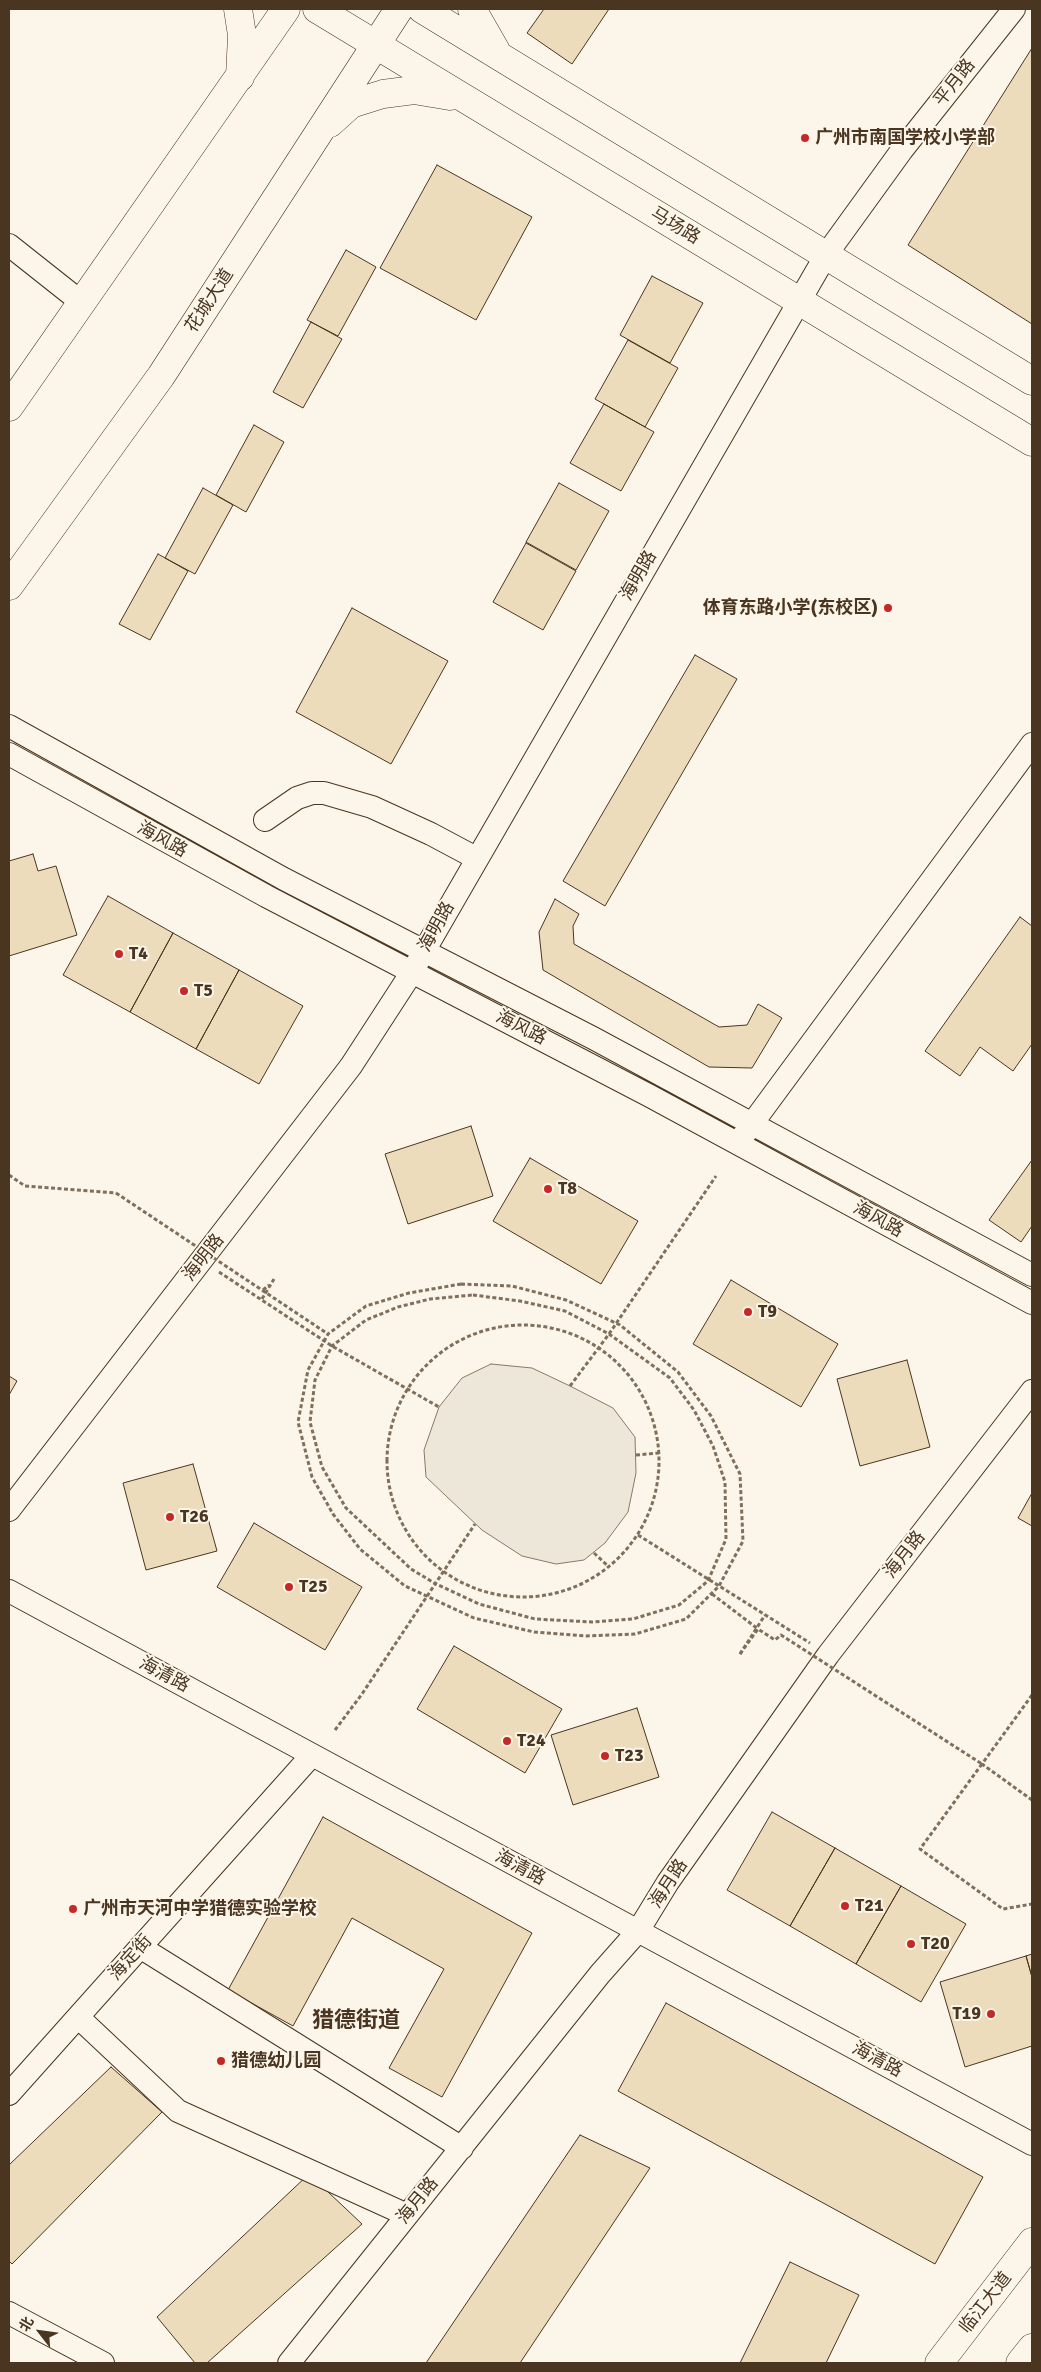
<!DOCTYPE html>
<html>
<head>
<meta charset="utf-8">
<style>
  body { margin:0 }
  #map { position:relative; width:1041px; height:2372px; overflow:hidden; background:#fbf6e9; font-family:Signika,"Noto Sans SC",sans-serif }
  canvas { display:block }
  .frame { position:absolute; inset:0; border:10px solid #4a3520; pointer-events:none }
  .north { position:absolute; left:15px; top:2307px; width:50px; height:50px; -webkit-text-stroke:4px #fbf6e9; paint-order:stroke; rotate:300deg; font-size:14px; font-weight:700; line-height:20px; text-align:center; color:#4a3520 }
  .north::after { content:''; display:block; margin:auto; width:18px; height:22px; background:#4a3520; clip-path:polygon(50% 0,100% 100%,50% 72%,0 100%) }
</style>
</head>
<body>
<div id="map">
<canvas width="1041" height="2372"></canvas>
<div class="frame"></div>
<div class="north">北</div>
</div>
<script>
const context = document.querySelector('canvas').getContext('2d');
context.lineJoin = 'round';
function fill(path, color) { context.fillStyle = color; context.fill(path, 'evenodd'); }
const toPath = rows => new Path2D(rows.map(r => 'M' + r).join(''));
function stroke(path, color, width, dash) { context.strokeStyle = color; context.lineWidth = width; context.lineCap = dash ? 'butt' : 'round'; context.setLineDash(dash || []); context.stroke(path); }
function drawText(font, color, halo, rows, align = 'center') {
  context.font = font + ' Signika,"Noto Sans SC",sans-serif'; context.lineWidth = 4; context.setLineDash([]); context.textBaseline = 'middle'; context.strokeStyle = halo; context.fillStyle = color; for (const [text, x, y, turn = 0] of rows) {
    context.save(); context.translate(x, y); context.rotate((+turn || 0) * Math.PI / 180); context.textAlign = isNaN(turn) ? turn : align; if (halo) context.strokeText(text, 0, 0); context.fillText(text, 0, 0); context.restore();
  }
}
const parking = toPath([
  [491,1364,532,1368,570,1386,613,1408,635,1437,636,1473,628,1512,605,1543,584,1560,556,1564,522,1556,482,1530,426,1477,424,1450,439,1407,462,1378,491,1364]
]);
const building = toPath([
  [544,9,609,9,572,64,527,33,544,9],
  [1032,48,1032,324,908,245,1032,48],
  [437,165,532,217,476,320,380,268,437,165],
  [346,250,376,267,338,336,307,320,346,250],
  [652,276,703,303,670,363,620,335,652,276],
  [311,322,342,339,303,408,273,392,311,322],
  [628,340,678,368,645,427,595,399,628,340],
  [604,404,654,432,621,491,570,463,604,404],
  [254,425,284,442,246,512,216,495,254,425],
  [559,483,609,511,576,570,526,542,559,483],
  [203,488,233,505,195,574,165,558,203,488],
  [526,543,576,571,543,630,493,602,526,543],
  [158,554,188,571,150,640,119,624,158,554],
  [352,608,448,661,391,764,296,712,352,608],
  [695,655,737,679,605,906,563,881,695,655],
  [33,854,38,871,56,866,77,935,9,956,9,861,33,854],
  [108,896,173,933,130,1012,63,975,108,896],
  [555,899,579,914,573,926,574,944,719,1027,747,1025,758,1004,782,1018,752,1068,709,1067,543,970,539,932,555,899],
  [1020,917,1032,926,1032,1044,1013,1071,980,1047,960,1076,925,1051,1020,917],
  [173,933,239,970,196,1049,130,1012,173,933],
  [239,970,303,1006,259,1084,196,1049,239,970],
  [471,1126,493,1196,408,1224,385,1154,471,1126],
  [530,1158,638,1221,601,1284,493,1221,530,1158],
  [1032,1160,1032,1226,1021,1242,989,1220,1032,1160],
  [731,1280,838,1344,801,1407,693,1344,731,1280],
  [907,1360,930,1447,860,1466,837,1379,907,1360],
  [9,1376,17,1381,9,1395,9,1376],
  [193,1464,217,1551,146,1570,123,1483,193,1464],
  [1032,1493,1032,1526,1018,1518,1032,1493],
  [254,1523,362,1587,325,1650,217,1587,254,1523],
  [454,1646,562,1709,525,1773,417,1709,454,1646],
  [637,1708,659,1777,573,1805,551,1735,637,1708],
  [772,1812,835,1848,790,1926,727,1890,772,1812],
  [323,1817,532,1933,442,2097,389,2068,444,1969,352,1918,293,2026,228,1990,323,1817],
  [835,1848,901,1886,856,1964,790,1926,835,1848],
  [901,1886,966,1924,921,2002,856,1964,901,1886],
  [1032,1954,1032,1977,1026,1956,1032,1954],
  [1026,1956,1032,1977,1032,2046,965,2067,940,1982,1026,1956],
  [666,2003,983,2177,935,2264,618,2091,666,2003],
  [111,2067,162,2112,12,2264,9,2261,9,2165,111,2067],
  [580,2135,650,2168,520,2363,426,2363,580,2135],
  [309,2174,362,2224,207,2363,195,2363,157,2317,309,2174],
  [790,2262,859,2295,826,2363,740,2363,790,2262]
]);
const path = toPath([
  [9,1175,25,1186,116,1193],
  [219,1272,332,1346,439,1407],
  [263,1290,269,1285],
  [473,1295,520,1301,565,1311,609,1334,670,1378,694,1410,713,1446,725,1482,726,1539,708,1581,679,1605,633,1619,592,1622,535,1619,479,1604,436,1584,411,1569,346,1508,322,1467,310,1422,315,1380,332,1346,366,1320,398,1307,430,1299,473,1295],
  [262,1299,274,1279],
  '387 1461a136 136 0 1 1 272 0a136 136 0 1 1-272 0Z',
  [570,1386,609,1334,716,1176],
  [636,1455,659,1453],
  [638,1535,810,1643],
  [594,1553,609,1567],
  [740,1654,765,1615],
  [1032,1695,982,1764,1032,1800],
  [335,1730,362,1694,475,1524],
  [982,1764,920,1849,1003,1909,1032,1904]
]);
const minor = toPath([
  [9,245,81,302],
  [9,726,284,879,593,1038,1032,1275],
  [9,754,266,896,650,1096,1032,1303],
  [265,820,297,798,312,793,324,793,372,807,431,834,476,858],
  [743,1136,1032,744],
  [9,1510,351,1066,412,972,826,255,902,150,1014,9],
  [9,1591,1032,2144],
  [140,1947,462,2148],
  [78,2017,178,2111,407,2215],
  [9,2094,312,1755],
  [9,2313,103,2363],
  [289,2363,600,1974,638,1931,668,1882,828,1655,1032,1391]
]);
const major = toPath([
  [238,9,242,35,240,77],
  [317,9,1032,442],
  [422,9,1032,381],
  [472,9,496,51],
  [330,123,351,104,383,94,414,90,450,96],
  [9,407,286,9],
  [9,586,161,376,399,9],
  [939,2363,1032,2242],
  [1020,2363,1032,2348]
]);
const pathBridge = toPath([
  [116,1193,328,1334],
  [461,1284,512,1286,566,1300,620,1325,678,1372,711,1416,740,1474,743,1541,719,1586,686,1619,635,1634,586,1636,534,1632,474,1618,405,1586,360,1549,333,1514,312,1477,298,1422,308,1370,328,1334,366,1306,409,1293,461,1284],
  [712,1594,758,1629],
  [740,1654,758,1629,775,1640,781,1635,982,1764]
]);
const markers = [
  [805,138,5,"#c62828"],
  [888,608,5,"#c62828"],
  [119,954,5,"#c62828"],
  [184,991,5,"#c62828"],
  [548,1189,5,"#c62828"],
  [748,1312,5,"#c62828"],
  [170,1517,5,"#c62828"],
  [289,1587,5,"#c62828"],
  [507,1741,5,"#c62828"],
  [605,1756,5,"#c62828"],
  [845,1906,5,"#c62828"],
  [73,1909,5,"#c62828"],
  [911,1944,5,"#c62828"],
  [991,2014,5,"#c62828"],
  [221,2061,5,"#c62828"]
];
const streetNames = [
  ["平月路",955,83,-52],
  ["马场路",675,226,31],
  ["花城大道",210,301,-57],
  ["海明路",639,576,-60],
  ["海风路",162,840,29],
  ["海明路",437,927,-61],
  ["海风路",521,1028,27],
  ["海风路",878,1220,29],
  ["海明路",204,1258,-52],
  ["海月路",905,1555,-52],
  ["海清路",164,1675,28],
  ["海清路",520,1868,28],
  ["海月路",669,1884,-57],
  ["海定街",131,1958,-48],
  ["海清路",877,2060,28],
  ["海月路",418,2201,-51],
  ["临江大道",986,2303,-52]
];
const poiNames = [
  ["广州市南国学校小学部",815,138],
  ["体育东路小学(东校区)",878,608,"right"],
  ["T4",129,954],
  ["T5",194,991],
  ["T8",558,1189],
  ["T9",758,1312],
  ["T26",180,1517],
  ["T25",299,1587],
  ["T24",517,1741],
  ["T23",615,1756],
  ["T21",855,1906],
  ["广州市天河中学猎德实验学校",83,1909],
  ["T20",921,1944],
  ["T19",981,2014,"right"],
  ["猎德幼儿园",231,2061]
];
const districtNames = [
  ["猎德街道",356,2021]
];
fill(parking, '#ede7d9');
stroke(parking, '#887966', 1);
fill(building, '#ecdcbc');
stroke(building, '#4a3520', 1);
stroke(minor, '#4a3520', 24);
stroke(major, '#4a3520', 29);
stroke(path, '#7f6f5c', 3, [4, 2.5]);
stroke(minor, '#fbf6e9', 22);
stroke(major, '#fbf6e9', 28);
stroke(pathBridge, '#7f6f5c', 3, [4, 2.5]);
for (const [x, y, r, color] of markers) { const dot = new Path2D(); dot.arc(x, y, r, 0, 2 * Math.PI); context.fillStyle = color; context.fill(dot); stroke(dot, '#fbf6e9', 2); }
drawText('18px', '#4a3520', '#fbf6e9', streetNames);
drawText('bold 18px', '#4a3520', '#fbf6e9', poiNames, 'left');
drawText('bold 22px', '#4a3520', '#fbf6e9', districtNames);
</script>
</body>
</html>
